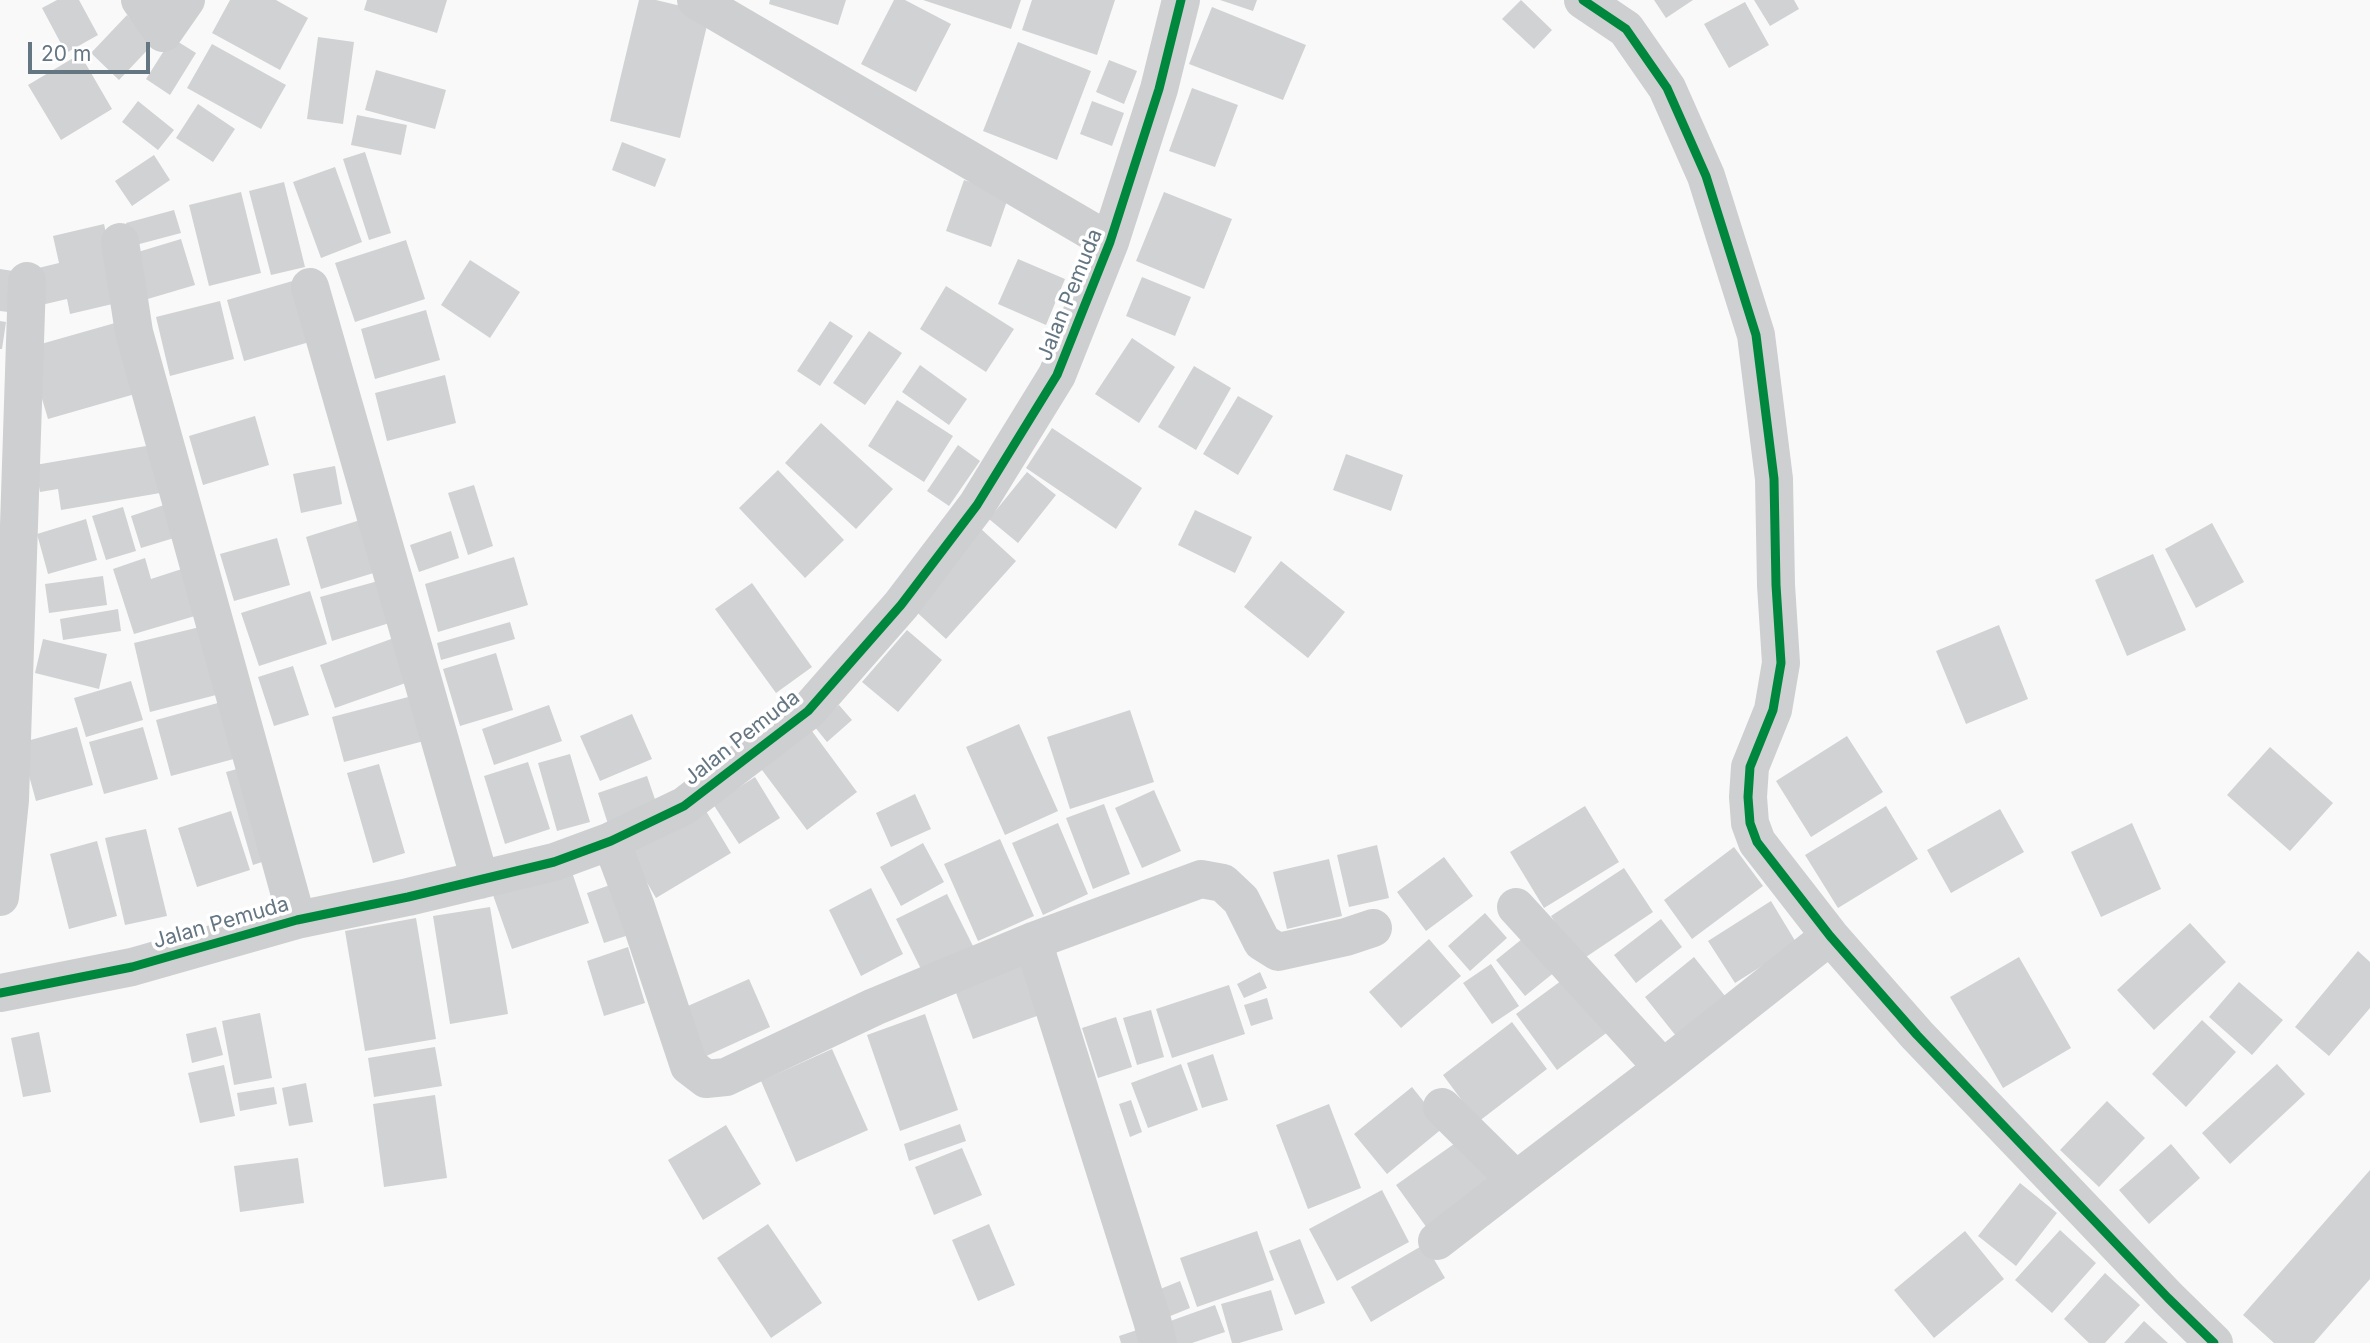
<!DOCTYPE html>
<html>
<head>
<meta charset="utf-8">
<style>
  body { margin:0 }
  #map { position:relative; width:2370px; height:1343px; overflow:hidden; background:#f9f9f9; font-family:Inter,sans-serif }
  canvas { display:block }
  .scale { position:absolute; left:28px; top:42px; width:122px; height:32px; box-sizing:border-box; border:4px solid #657683; border-top:0; padding-left:9px; font-size:21px; line-height:24px; white-space:nowrap; color:#657683; -webkit-text-stroke:5px #fff; paint-order:stroke }
</style>
</head>
<body>
<div id="map">
<canvas width="2370" height="1343"></canvas>
<div class="scale">20 m</div>
</div>
<script>
const context = document.querySelector('canvas').getContext('2d');
context.lineJoin = 'round';
function fill(path, color) { context.fillStyle = color; context.fill(path, 'evenodd'); }
const toPath = rows => new Path2D(rows.map(r => 'M' + r).join(''));
function stroke(path, color, width, dash) { context.strokeStyle = color; context.lineWidth = width; context.lineCap = dash ? 'butt' : 'round'; context.setLineDash(dash || []); context.stroke(path); }
function drawText(font, color, halo, rows, align = 'center') {
  context.font = font + ' Inter,sans-serif'; context.lineWidth = 7; context.setLineDash([]); context.textBaseline = 'middle'; context.strokeStyle = halo; context.fillStyle = color; for (const [text, x, y, turn = 0] of rows) {
    context.save(); context.translate(x, y); context.rotate((+turn || 0) * Math.PI / 180); context.textAlign = isNaN(turn) ? turn : align; if (halo) context.strokeText(text, 0, 0); context.fillText(text, 0, 0); context.restore();
  }
}
const building = toPath([
  [57,0,79,0,98,35,66,53,42,8],
  [230,0,276,0,308,18,280,70,212,33],
  [367,0,447,0,437,33,364,10],
  [639,0,656,0,710,13,680,138,610,121],
  [770,0,846,0,838,25,769,4],
  [894,0,905,0,951,24,916,92,861,64],
  [923,0,1021,0,1011,29],
  [1032,0,1115,0,1097,55,1022,30],
  [1220,0,1257,0,1253,11],
  [1521,0,1552,30,1534,49,1502,19],
  [1654,0,1693,0,1666,18],
  [1754,0,1794,0,1799,9,1770,26],
  [1745,2,1769,45,1729,68,1704,24],
  [1212,7,1306,45,1283,100,1189,64],
  [127,15,155,42,119,80,91,53],
  [318,37,354,42,343,124,307,119],
  [172,38,196,53,170,95,146,79],
  [1018,42,1091,71,1057,160,983,131],
  [212,44,286,85,261,129,187,88],
  [80,54,112,109,61,140,28,85],
  [1109,60,1137,71,1124,104,1096,92],
  [376,70,446,90,435,129,365,110],
  [1192,88,1238,105,1215,167,1169,151],
  [138,101,174,130,158,150,122,122],
  [1092,101,1124,113,1112,146,1080,134],
  [198,104,235,129,213,162,176,138],
  [357,115,407,125,401,155,351,145],
  [622,142,666,159,655,187,612,170],
  [365,152,391,233,369,240,343,159],
  [154,155,170,180,132,206,115,181],
  [335,167,362,242,321,258,293,182],
  [964,180,1009,195,991,247,946,231],
  [284,182,305,267,271,275,249,191],
  [241,192,261,273,209,286,189,205],
  [1164,192,1232,219,1204,289,1136,261],
  [174,210,181,233,132,246,126,223],
  [104,224,121,302,70,314,67,299,37,306,30,270,59,263,53,236],
  [181,239,195,285,141,301,128,255],
  [406,240,425,299,355,322,335,263],
  [1018,259,1065,279,1046,325,998,304],
  [470,260,520,292,490,338,441,305],
  [0,269,13,271,8,312,0,311],
  [1142,277,1191,297,1175,336,1126,316],
  [296,280,313,341,244,361,227,300],
  [946,286,1014,329,986,372,920,329],
  [220,301,234,359,170,376,156,317],
  [426,310,440,360,375,379,361,329],
  [0,321,6,322,2,349,0,349],
  [122,321,142,392,48,419,27,348],
  [830,321,853,336,820,386,797,371],
  [869,331,902,353,865,405,833,383],
  [1132,338,1175,367,1139,423,1095,394],
  [920,365,967,399,949,425,902,392],
  [1194,366,1231,388,1196,450,1158,427],
  [445,375,456,423,387,441,375,393],
  [1238,396,1273,416,1238,475,1203,454],
  [897,400,953,436,924,482,868,446],
  [255,416,269,465,203,485,189,436],
  [821,423,893,489,856,529,785,463],
  [1052,428,1142,488,1116,529,1026,468],
  [158,444,166,492,61,510,58,489,40,492,35,465],
  [958,445,980,461,949,506,927,491],
  [1346,454,1403,475,1391,511,1333,490],
  [335,466,342,504,301,513,293,474],
  [778,470,844,540,805,578,739,508],
  [1027,472,1056,495,1018,543,989,519],
  [474,485,493,546,468,555,448,493],
  [164,505,174,538,141,548,131,516],
  [123,507,136,551,106,560,92,516],
  [1195,510,1252,537,1235,573,1178,545],
  [373,516,390,568,321,589,306,537],
  [86,519,97,560,48,574,37,534],
  [2212,523,2244,582,2196,608,2165,549],
  [980,528,1016,561,946,639,910,606],
  [451,531,459,558,419,572,410,545],
  [277,538,290,585,234,601,220,554],
  [2153,554,2186,630,2127,656,2095,580],
  [514,557,528,605,438,632,425,584],
  [145,558,151,579,191,566,205,613,134,634,113,569],
  [1281,561,1345,612,1308,658,1244,607],
  [103,576,107,605,49,613,45,584],
  [389,578,399,620,332,641,320,597],
  [752,583,812,667,776,693,715,609],
  [310,591,327,644,259,666,241,613],
  [118,609,121,631,63,640,60,619],
  [510,622,515,639,441,660,437,643],
  [1999,625,2028,699,1966,724,1936,651],
  [204,626,220,694,150,712,134,643],
  [907,630,942,660,898,712,862,682],
  [402,635,417,679,335,708,320,665],
  [43,639,107,654,99,689,35,673],
  [496,653,513,710,460,726,443,669],
  [293,666,309,715,274,726,258,677],
  [131,681,143,720,86,737,74,698],
  [412,696,424,741,344,762,332,717],
  [225,701,241,757,171,776,156,720],
  [549,705,562,741,494,765,482,729],
  [839,705,852,720,827,742,814,726],
  [1130,710,1154,782,1070,809,1047,737],
  [632,714,652,759,600,781,580,736],
  [1019,724,1058,811,1005,835,966,747],
  [77,727,93,785,36,801,20,743],
  [143,727,158,779,104,794,89,742],
  [809,727,857,792,807,830,759,766],
  [1847,736,1883,792,1811,837,1776,781],
  [2270,747,2333,803,2290,851,2227,795],
  [570,754,590,822,557,831,538,763],
  [528,762,550,829,505,844,484,776],
  [379,764,405,853,373,863,347,773],
  [248,766,274,858,253,865,226,772],
  [647,776,658,808,608,824,598,793],
  [755,777,780,818,739,844,713,804],
  [1154,790,1181,851,1142,868,1115,808],
  [915,794,931,829,891,847,876,813],
  [1104,804,1130,874,1093,889,1066,818],
  [703,806,731,853,656,898,629,852],
  [1585,806,1619,862,1544,908,1510,852],
  [1886,806,1918,859,1838,908,1805,855],
  [2000,809,2024,852,1951,893,1927,850],
  [231,811,250,870,197,887,178,828],
  [1058,823,1088,894,1043,915,1012,843],
  [2132,823,2161,889,2101,917,2071,852],
  [146,829,167,916,125,925,105,838],
  [1000,839,1034,916,978,941,944,864],
  [97,841,117,916,69,929,50,854],
  [923,843,944,882,901,906,880,867],
  [1377,845,1389,898,1349,907,1337,855],
  [1734,847,1763,886,1692,939,1664,900],
  [1444,857,1473,896,1426,931,1397,892],
  [1329,859,1342,916,1287,929,1273,872],
  [1624,868,1653,912,1580,961,1551,916],
  [571,869,589,923,512,949,493,895],
  [616,883,632,934,604,943,587,893],
  [871,888,903,954,861,976,829,910],
  [947,894,974,948,923,973,896,919],
  [1771,901,1797,944,1735,983,1708,941],
  [490,907,508,1014,450,1024,433,916],
  [1485,913,1507,938,1470,971,1448,946],
  [416,918,436,1039,365,1051,345,931],
  [1661,919,1682,947,1636,983,1614,955],
  [2190,923,2226,962,2154,1030,2117,990],
  [1527,935,1556,971,1525,996,1496,960],
  [1429,939,1461,976,1401,1028,1369,992],
  [628,947,645,1003,604,1016,587,961],
  [2358,951,2370,962,2370,1008,2329,1056,2295,1027],
  [1028,954,1048,1012,973,1039,952,982],
  [1694,957,1725,996,1676,1036,1645,997],
  [2019,957,2071,1048,2003,1088,1950,997],
  [1491,964,1519,1006,1492,1024,1463,983],
  [1260,972,1267,988,1244,998,1237,984],
  [1569,975,1609,1031,1557,1070,1516,1014],
  [749,979,770,1027,702,1058,681,1009],
  [2239,982,2283,1020,2252,1055,2209,1017],
  [1229,985,1245,1034,1172,1058,1156,1009],
  [1267,998,1273,1019,1251,1026,1244,1005],
  [1151,1010,1164,1057,1137,1065,1123,1018],
  [260,1013,272,1078,234,1085,222,1021],
  [925,1014,958,1110,900,1131,867,1035],
  [1116,1017,1132,1067,1098,1078,1082,1028],
  [2202,1020,2236,1052,2186,1107,2152,1074],
  [1512,1022,1547,1069,1478,1122,1443,1075],
  [216,1027,223,1055,192,1063,186,1034],
  [39,1032,51,1092,23,1097,11,1038],
  [435,1047,442,1086,374,1097,368,1058],
  [832,1049,868,1130,796,1162,761,1081],
  [1213,1054,1228,1100,1202,1108,1187,1063],
  [1181,1064,1198,1110,1148,1128,1131,1083],
  [2277,1064,2305,1094,2230,1164,2202,1133],
  [224,1065,235,1116,200,1123,188,1073],
  [306,1083,313,1122,289,1126,282,1088],
  [274,1087,277,1104,240,1111,237,1093],
  [1412,1087,1444,1127,1387,1174,1354,1134],
  [435,1095,447,1178,384,1187,373,1104],
  [1131,1100,1142,1132,1130,1137,1119,1104],
  [2107,1101,2145,1138,2099,1187,2060,1150],
  [1329,1104,1361,1188,1308,1209,1276,1125],
  [960,1124,966,1141,909,1161,904,1144],
  [726,1125,761,1184,703,1220,668,1160],
  [1468,1134,1498,1176,1427,1228,1396,1185],
  [2171,1144,2200,1178,2149,1224,2119,1190],
  [962,1148,982,1195,934,1215,915,1167],
  [298,1158,304,1203,240,1212,234,1166],
  [2370,1170,2370,1279,2314,1343,2274,1343,2243,1315],
  [2020,1183,2057,1213,2016,1266,1978,1236],
  [1382,1190,1409,1242,1337,1281,1309,1229],
  [768,1224,822,1303,771,1338,717,1258],
  [989,1224,1015,1285,978,1301,952,1240],
  [2060,1230,2096,1263,2052,1313,2015,1280],
  [1257,1231,1274,1280,1197,1307,1180,1258],
  [1965,1231,2004,1279,1934,1338,1894,1290],
  [1300,1239,1325,1303,1295,1315,1269,1251],
  [1425,1244,1445,1278,1371,1322,1351,1287],
  [2105,1273,2140,1305,2105,1343,2089,1343,2064,1319],
  [1180,1281,1190,1308,1163,1319,1153,1292],
  [1271,1290,1283,1330,1239,1343,1232,1343,1221,1304],
  [1215,1305,1225,1332,1192,1343,1169,1343,1162,1324],
  [2144,1321,2168,1343,2124,1343],
  [1143,1328,1148,1343,1121,1343,1119,1336]
]);
const street = toPath([
  [140,0,163,33,186,0],
  [696,0,1110,242],
  [1583,0,1626,29,1667,88,1706,176,1756,335,1774,479,1776,585,1781,663,1773,710,1750,767,1748,797,1750,823,1757,842,1830,936,1917,1035,2168,1298,2214,1343],
  [120,242,134,332,297,920],
  [310,287,480,880],
  [611,841,636,907,689,1066,706,1079,726,1077,874,1007,1033,941,1201,879,1223,883,1241,900,1262,942,1278,952,1346,937,1373,928],
  [0,897,10,800,27,281],
  [1516,907,1663,1068],
  [1033,941,1152,1320,1158,1343],
  [0,993,132,967,297,920,408,897,554,862,611,841,684,806,808,711,901,605,977,505,1057,375,1110,242,1159,89,1181,0],
  [1442,1107,1516,1180,1663,1068,1830,936],
  [1437,1241,1516,1180]
]);
const cycleway = toPath([
  [1583,0,1626,29,1667,88,1706,176,1756,335,1774,479,1776,585,1781,663,1773,710,1750,767,1748,797,1750,823,1757,842,1830,936,1917,1035,2168,1298,2214,1343],
  [0,993,132,967,297,920,408,897,554,862,611,841,684,806,808,711,901,605,977,505,1057,375,1110,242,1159,89,1181,0]
]);
const streetNames = [
  ["Jalan Pemuda",1070,295,-68],
  ["Jalan Pemuda",742,738,-38],
  ["Jalan Pemuda",221,923,-16]
];
fill(building, '#d0d2d3');
stroke(street, '#cecfd0', 38);
stroke(cycleway, '#00873e', 9);
drawText('21px', '#657683', '#fff', streetNames);
</script>
</body>
</html>
